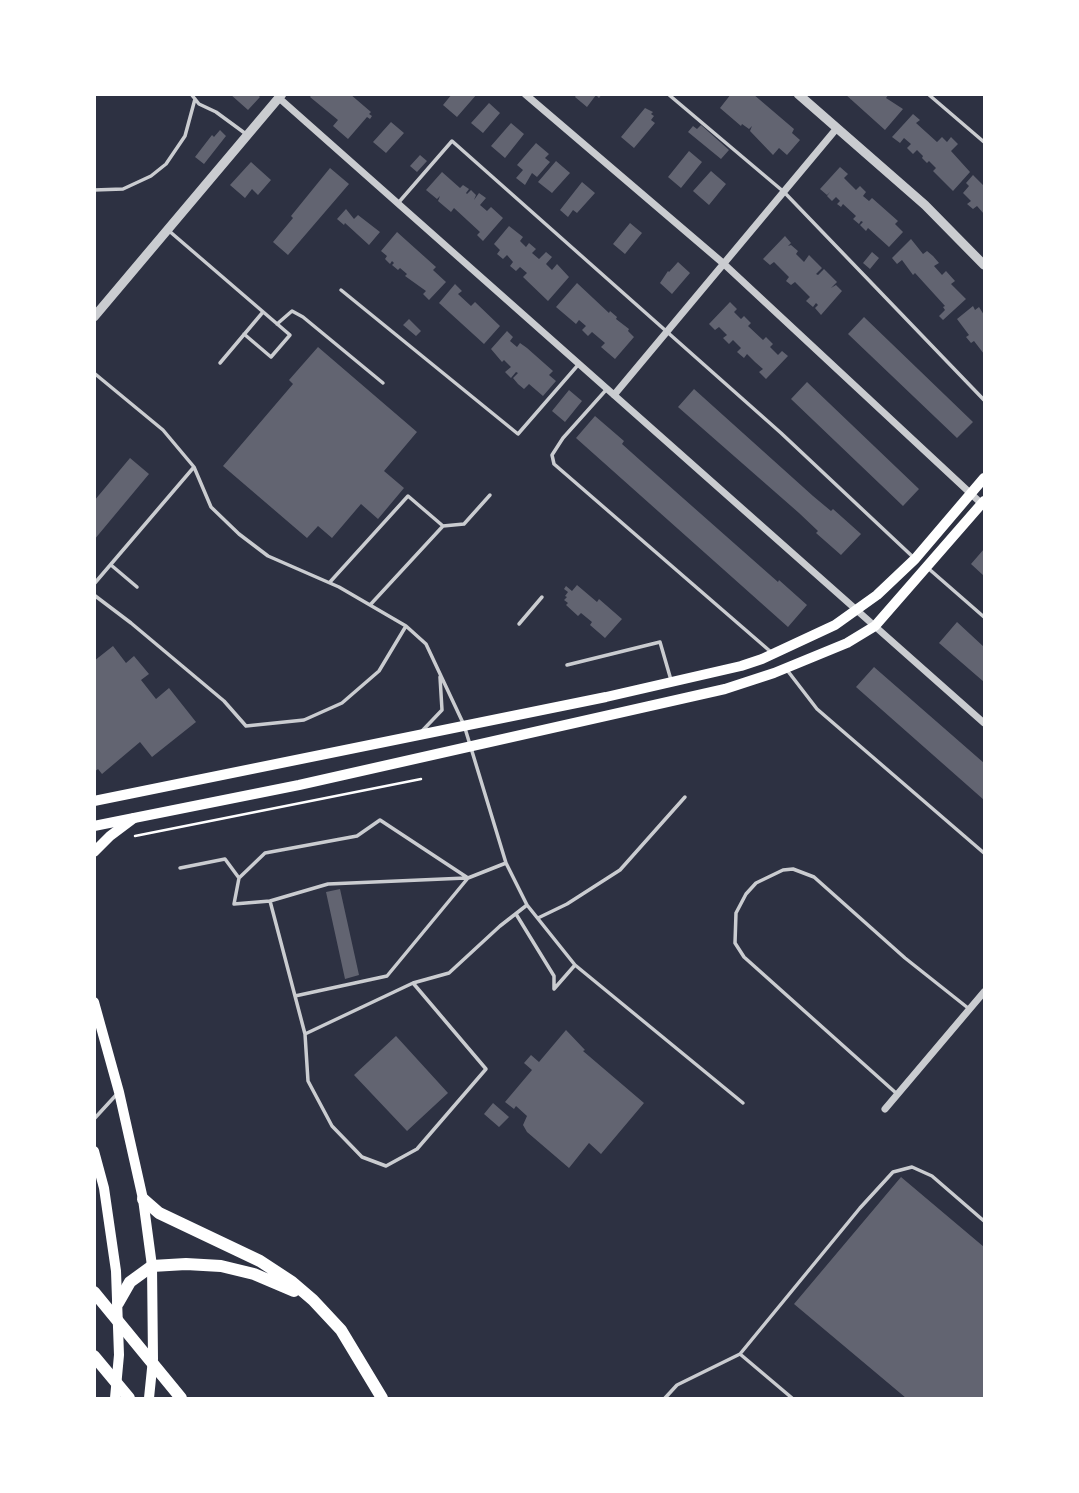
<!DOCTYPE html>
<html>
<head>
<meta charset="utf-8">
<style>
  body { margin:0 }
  #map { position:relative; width:1079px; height:1493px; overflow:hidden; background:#2d3142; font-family:"Varela Round",sans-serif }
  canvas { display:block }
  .frame { position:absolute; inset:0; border:96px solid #fff; pointer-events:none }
</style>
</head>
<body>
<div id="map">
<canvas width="1079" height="1493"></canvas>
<div class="frame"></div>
</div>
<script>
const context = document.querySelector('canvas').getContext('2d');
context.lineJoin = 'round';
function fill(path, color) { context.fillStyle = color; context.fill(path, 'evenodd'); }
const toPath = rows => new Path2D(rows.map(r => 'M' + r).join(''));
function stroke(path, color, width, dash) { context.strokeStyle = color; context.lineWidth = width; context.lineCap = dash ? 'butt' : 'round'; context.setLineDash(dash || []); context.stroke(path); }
const building = toPath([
  [230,94,257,94,260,97,248,110],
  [312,94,350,94,371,112,369,114,372,116,370,119,367,117,348,139,333,126,338,120,310,97],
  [452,94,477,94,457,117,443,105],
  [577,94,602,94,599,98,596,95,587,107,575,97],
  [731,94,753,94,794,129,792,133,800,140,787,155,779,148,773,155,750,131,752,126,749,129,742,124,741,126,720,108],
  [845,94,889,94,886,98,903,109,885,130],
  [489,103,500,113,483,133,471,123],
  [645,108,653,112,651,114,654,116,651,120,655,123,634,148,621,137],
  [913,114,920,120,916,123,937,142,942,137,947,142,951,137,958,144,951,151,970,172,953,191,933,171,936,168,929,161,927,163,922,158,923,156,917,150,913,154,907,148,911,144,904,138,900,143,892,137],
  [391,122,404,133,386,153,373,142],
  [511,123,524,134,505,158,491,146],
  [701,125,729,150,721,159,688,132,693,126,697,129],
  [220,130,226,136,204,164,195,157,212,135,214,137],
  [536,143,549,154,545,158,550,162,537,177,532,173,525,185,516,178,523,170,517,165],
  [689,151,702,162,681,188,668,177],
  [420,155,427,161,417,172,410,166],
  [556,161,570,173,552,193,538,182],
  [251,162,271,180,258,195,252,189,245,198,230,185],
  [840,167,848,174,844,178,856,190,860,186,866,192,863,196,869,201,872,198,898,221,895,224,903,232,889,247,868,228,866,231,860,225,863,222,861,221,859,224,853,219,856,216,843,204,841,207,837,204,840,201,836,197,832,201,827,196,830,192,827,195,820,189],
  [330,168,349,184,288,255,273,242,293,218,291,216],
  [711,171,726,184,709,205,693,191],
  [442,172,460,188,463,185,469,189,466,193,467,194,471,190,476,195,474,200,479,193,486,198,480,205,487,211,491,207,503,218,483,241,477,235,480,232,454,208,451,212,438,201,440,196,437,199,426,190],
  [973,175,984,186,984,214,977,206,973,209,967,204,971,201,963,193,969,186,966,183],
  [582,182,595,193,577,213,573,210,568,217,560,210],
  [346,209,354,219,358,215,380,232,369,245,345,223,344,225,337,219],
  [630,223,642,233,625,254,613,244],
  [509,226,523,237,520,241,526,247,529,243,536,249,532,253,539,259,546,252,552,257,546,264,552,270,557,264,569,277,548,301,523,277,527,273,520,267,516,271,510,266,513,262,507,255,503,259,497,254,500,250,494,244],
  [397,232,436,267,433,270,446,282,429,300,423,294,426,291,405,276,407,274,400,268,398,270,392,265,394,263,392,261,390,264,385,259,387,256,381,251],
  [785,236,791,243,788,246,791,245,798,251,796,254,804,262,809,255,822,268,816,274,818,275,824,269,837,282,831,288,836,285,842,291,821,315,815,308,818,305,816,303,813,307,806,301,810,297,795,282,791,285,786,281,789,277,774,262,770,265,763,259],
  [911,239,923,254,927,251,933,256,939,263,934,266,942,275,946,271,955,281,951,284,966,299,943,320,939,316,945,310,943,307,945,306,915,273,913,275,902,260,897,264,892,258],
  [872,252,879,258,870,269,863,263],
  [678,262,690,273,672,294,660,283,668,271,669,272],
  [577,283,609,313,610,311,617,317,616,319,629,329,628,331,634,337,615,359,601,347,605,343,592,332,588,336,582,330,586,326,579,320,576,324,556,307],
  [455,284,462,291,458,294,471,306,475,302,500,326,484,344,439,303],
  [730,302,737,309,734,312,741,319,744,316,751,323,748,326,763,340,766,337,773,344,770,347,778,355,782,351,788,356,766,379,759,372,763,369,755,362,747,354,744,358,737,352,741,348,733,340,729,344,723,338,727,335,719,327,715,330,709,324],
  [973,306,975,310,979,307,984,315,984,354,974,341,971,343,966,337,969,335,957,319],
  [864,317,973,422,957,438,848,334],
  [409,319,421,331,416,336,403,325],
  [507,331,513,337,510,341,517,347,520,343,527,348,553,371,549,375,556,381,543,396,529,384,524,389,518,384,513,378,518,373,516,372,511,378,505,372,511,367,504,360,502,362,491,349],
  [318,347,417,432,384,471,404,488,378,519,361,504,332,538,318,526,307,538,223,466,293,384,289,380],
  [807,382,919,489,903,506,791,399],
  [694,389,813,496,831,511,833,509,861,534,841,555,816,533,818,531,799,513,678,407],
  [569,390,582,401,565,422,552,411],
  [595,416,624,441,622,444,641,461,778,582,779,580,807,605,788,627,576,438],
  [130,458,149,474,94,540,94,501],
  [984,549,984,576,971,564],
  [577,585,597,602,599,599,622,619,605,638,590,625,592,622,581,613,578,616,566,605,568,603,564,600,567,597,565,596,568,592,564,589,566,586,572,591],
  [957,622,984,647,984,682,939,643],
  [113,646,126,663,134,656,149,674,141,680,156,699,169,688,196,722,152,757,140,742,102,774,98,769,94,772,94,661],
  [874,667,984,763,984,800,856,687],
  [340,889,359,975,345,979,326,892],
  [566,1030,585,1050,583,1051,644,1103,601,1154,589,1143,569,1168,527,1132,523,1125,527,1116,516,1106,514,1109,505,1102,532,1070,524,1063,531,1055,539,1062],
  [396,1036,448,1093,407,1131,354,1075],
  [493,1103,509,1117,499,1127,484,1114],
  [901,1177,984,1247,984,1398,906,1398,794,1304]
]);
const path = toPath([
  [135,836,421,779]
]);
const service = toPath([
  [191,94,199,104,216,112,246,134],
  [668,94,784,192,984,400],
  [928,94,984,142],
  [94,190,123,189,151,176,166,164,185,136,195,99],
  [399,202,452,141,781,433,913,557],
  [168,230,290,335,271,357,244,334],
  [341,290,518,434,578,365],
  [277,324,292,311,303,317,383,383],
  [220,363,263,312],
  [94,373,163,430,194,467,211,507,239,534,268,556,339,587,406,626,426,644,464,725,506,863,527,905,575,965,743,1103],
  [606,390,563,438,552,455,554,464,771,652],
  [111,565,137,587],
  [929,569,984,617],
  [330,582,408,496,443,526,464,524,490,495],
  [94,584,194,467],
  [94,595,131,623,224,701,246,726,304,720,342,703,379,671,406,626],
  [370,605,443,526],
  [519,624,542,597],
  [567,665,660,642,671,680],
  [787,670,817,709,984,853],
  [422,731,442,710,440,677],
  [180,868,225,859,239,878],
  [270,901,328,884,466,878],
  [516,914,554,976,554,989],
  [538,918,567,904,620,870,685,797],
  [413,983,486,1069,417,1149,386,1166,362,1157,332,1126,308,1081,305,1034,270,901,234,904,239,878,265,853,357,836,380,820,468,878],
  [554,989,575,965],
  [295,996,387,976,468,878,506,863],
  [305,1034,413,983,449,973,500,926,527,905],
  [896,1093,744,957,735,943,736,913,746,894,756,883,783,870,793,869,814,877,905,958,968,1008],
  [94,1119,117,1094],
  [740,1354,860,1208,893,1172,912,1167,932,1176,984,1221],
  [665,1398,677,1385,740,1354,792,1398]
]);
const minor = toPath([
  [525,94,724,264,983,505],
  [279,98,984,723],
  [614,395,837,128],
  [885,1109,984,992]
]);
const tertiary = toPath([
  [798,94,925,205,984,265],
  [94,317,282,94]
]);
const secondary = toPath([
  [94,801,606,697,741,666,762,659,835,625,877,595,915,559,984,478],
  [94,826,299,785,663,703,725,689,774,673,847,643,875,626,984,501]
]);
const primary = toPath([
  [94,852,110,836,134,818],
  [94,1002,119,1092,143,1199,152,1266,153,1359,149,1398],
  [94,1151,104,1188,116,1271,119,1355,115,1398]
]);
const motorway = toPath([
  [143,1199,159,1213,260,1261,292,1282,313,1300,341,1330,382,1398],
  [94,1292,181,1398],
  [118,1303,130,1282,152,1266,186,1264,221,1266,254,1274,294,1291],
  [94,1356,129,1398]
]);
fill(building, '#626471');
stroke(path, '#fff', 2.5);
stroke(service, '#caccd0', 3.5);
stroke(minor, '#caccd0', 7);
stroke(tertiary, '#caccd0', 9);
stroke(secondary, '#fff', 10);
stroke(primary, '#fff', 10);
stroke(motorway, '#fff', 12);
</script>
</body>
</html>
